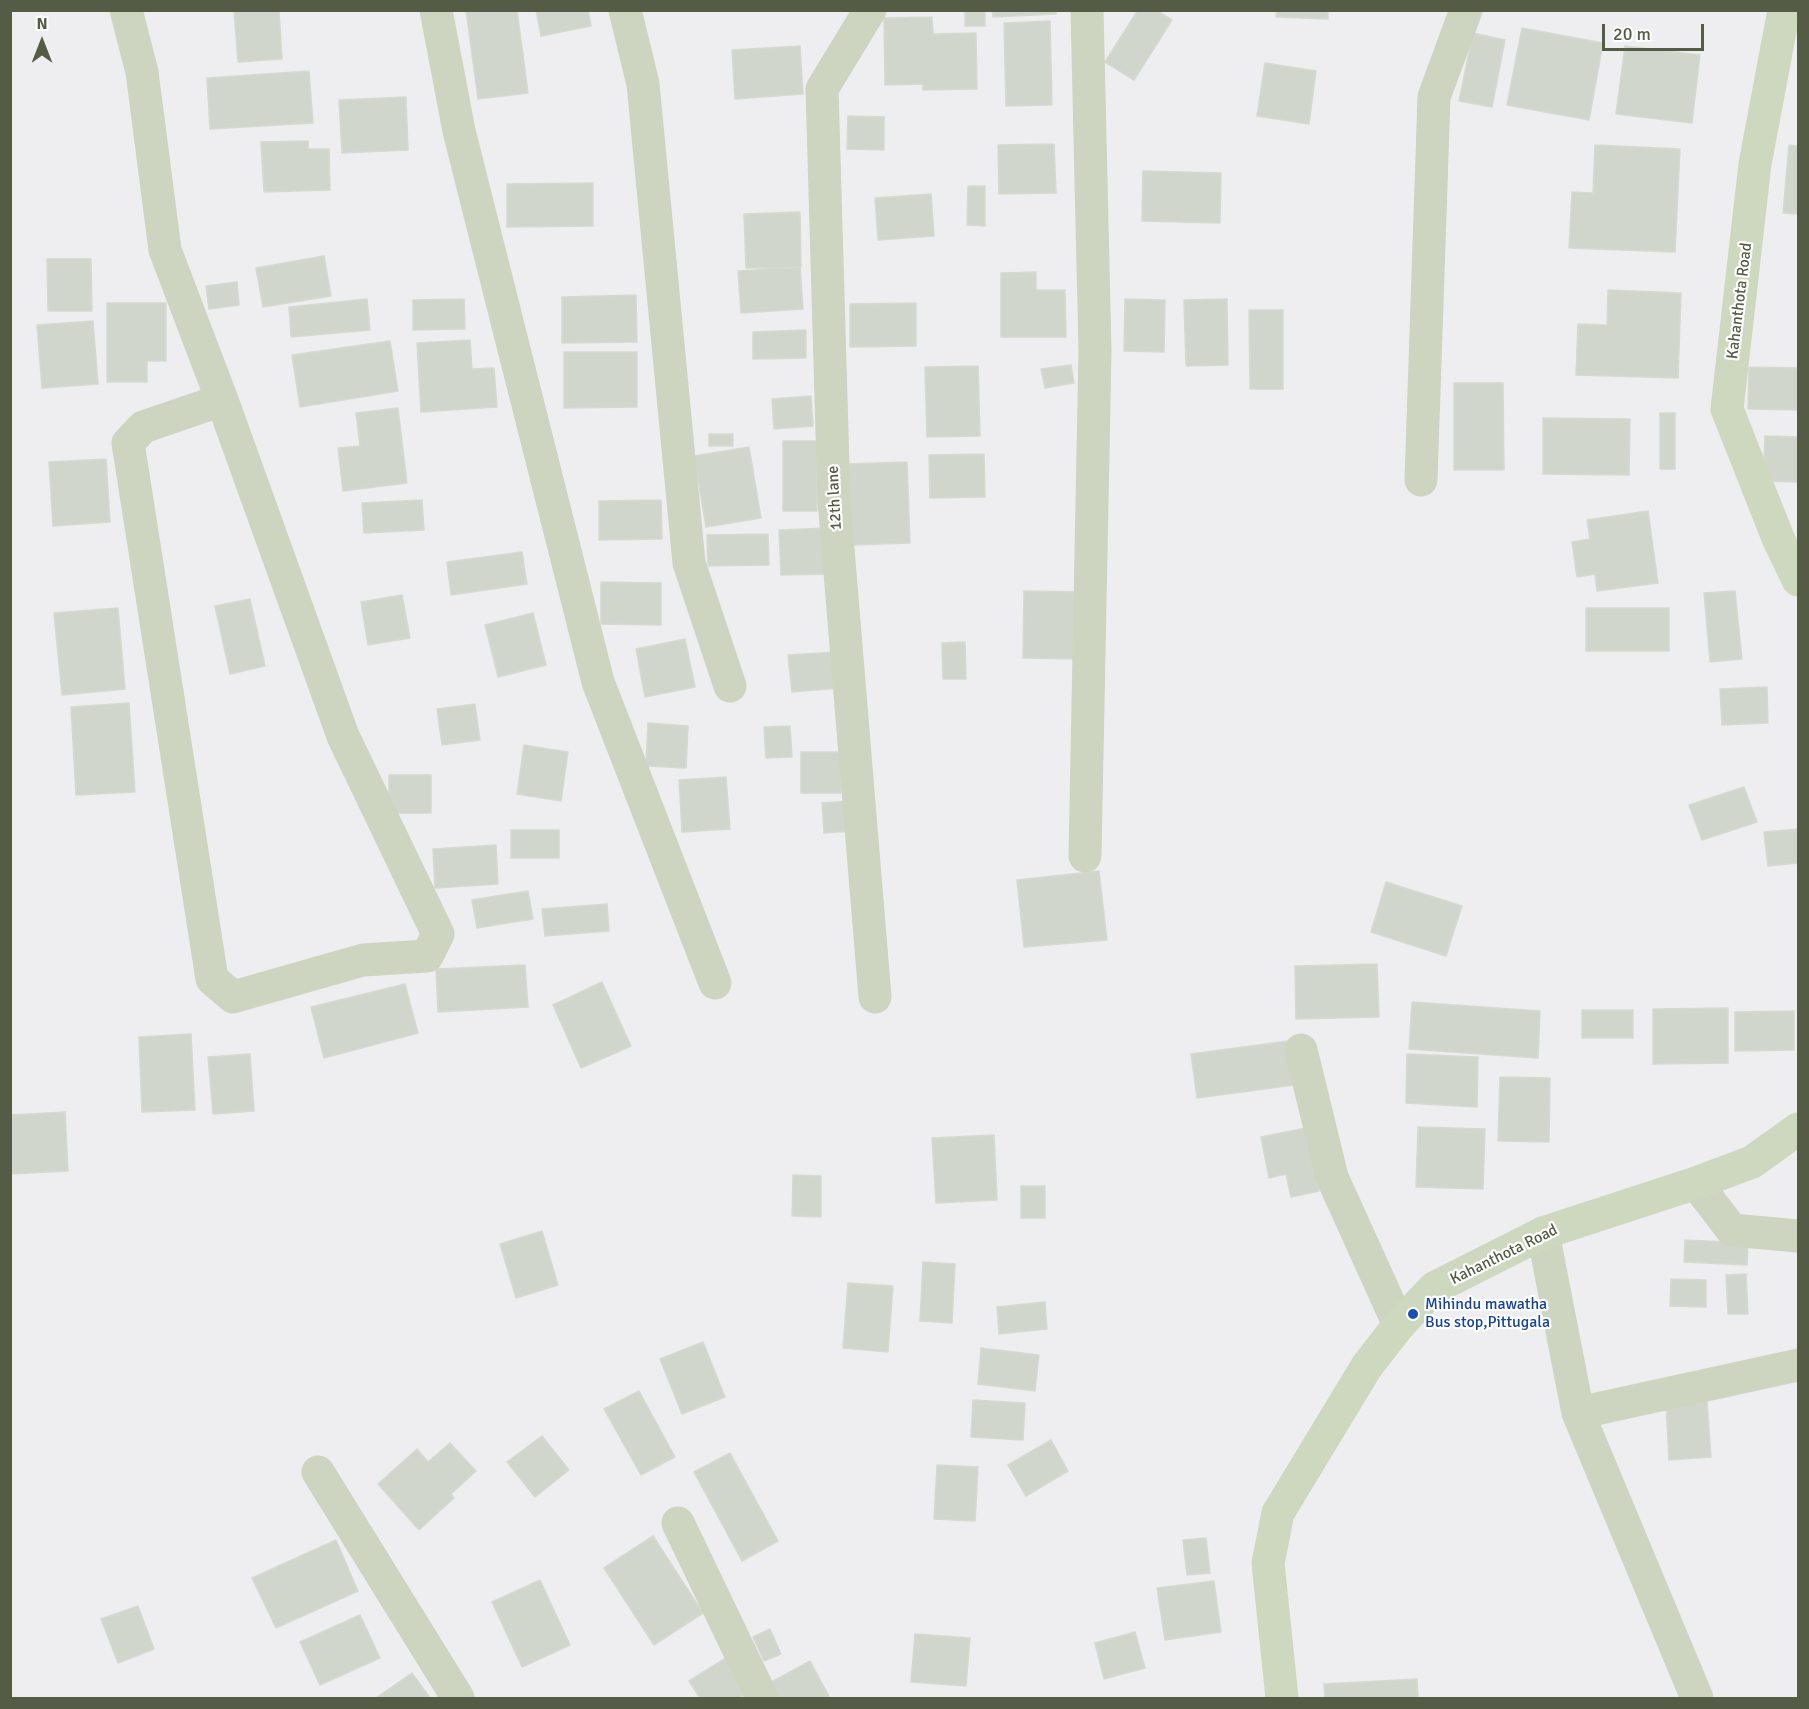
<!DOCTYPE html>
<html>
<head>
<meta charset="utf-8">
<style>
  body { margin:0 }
  #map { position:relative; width:1809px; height:1709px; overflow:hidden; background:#eeeef1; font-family:Signika,sans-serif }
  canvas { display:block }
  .frame { position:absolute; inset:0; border:12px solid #545c45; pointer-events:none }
  .north { position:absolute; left:12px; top:12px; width:60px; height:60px; -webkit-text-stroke:4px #fff; paint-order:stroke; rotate:0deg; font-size:16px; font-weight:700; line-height:24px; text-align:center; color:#545c45 }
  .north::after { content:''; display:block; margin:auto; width:21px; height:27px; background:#545c45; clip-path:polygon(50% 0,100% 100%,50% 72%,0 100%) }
  .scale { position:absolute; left:1602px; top:24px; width:102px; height:27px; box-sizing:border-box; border:3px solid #545c45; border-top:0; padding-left:8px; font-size:18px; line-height:21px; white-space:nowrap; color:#545c45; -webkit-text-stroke:4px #fff; paint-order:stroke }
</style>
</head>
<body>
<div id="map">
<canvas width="1809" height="1709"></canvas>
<div class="frame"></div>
<div class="north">N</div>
<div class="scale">20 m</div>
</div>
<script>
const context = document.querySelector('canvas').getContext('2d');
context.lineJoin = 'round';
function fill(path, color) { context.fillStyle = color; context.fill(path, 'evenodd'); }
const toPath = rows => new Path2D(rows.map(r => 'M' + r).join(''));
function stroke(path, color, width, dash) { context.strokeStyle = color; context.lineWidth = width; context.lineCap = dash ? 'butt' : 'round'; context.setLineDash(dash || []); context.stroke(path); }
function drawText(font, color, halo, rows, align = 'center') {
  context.font = font + ' Signika,sans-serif'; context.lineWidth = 4.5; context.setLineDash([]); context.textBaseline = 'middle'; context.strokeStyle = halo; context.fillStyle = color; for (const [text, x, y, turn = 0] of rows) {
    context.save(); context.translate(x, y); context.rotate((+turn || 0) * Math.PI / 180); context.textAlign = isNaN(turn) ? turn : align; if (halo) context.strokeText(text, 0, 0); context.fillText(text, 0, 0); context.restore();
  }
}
const building = toPath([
  [234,10,279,10,282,59,238,62,234,10],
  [466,10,517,10,528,93,478,99,466,10],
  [536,10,588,10,591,26,541,36,536,10],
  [965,10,985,10,985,26,965,26,965,10],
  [992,10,1056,10,1056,14,993,17,992,10],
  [1138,10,1156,10,1172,20,1134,80,1105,62,1138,10],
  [1277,10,1328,10,1328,19,1276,17,1277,10],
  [932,17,933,34,976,33,977,89,923,90,923,84,885,85,884,18,932,17],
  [1050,21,1052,105,1006,106,1004,23,1050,21],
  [1522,28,1603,43,1589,120,1507,105,1522,28],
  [1473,33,1505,40,1492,107,1459,101,1473,33],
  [800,46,803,94,735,99,732,50,800,46],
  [1625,46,1700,55,1692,123,1616,114,1625,46],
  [1265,63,1316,71,1309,124,1257,116,1265,63],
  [309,71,313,123,210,129,207,78,309,71],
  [406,97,408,150,342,153,339,100,406,97],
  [848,116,884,117,884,150,847,149,848,116],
  [308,141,308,149,329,149,330,190,264,192,261,142,308,141],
  [1054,144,1056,193,999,194,998,145,1054,144],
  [1595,145,1680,149,1675,252,1569,248,1572,192,1593,193,1595,145],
  [1789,145,1798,146,1798,214,1783,213,1789,145],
  [1143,171,1221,173,1220,223,1142,221,1143,171],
  [593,183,593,226,507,227,507,184,593,183],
  [968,186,985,186,985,226,967,225,968,186],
  [931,194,934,236,878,240,875,198,931,194],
  [800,212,801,267,746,268,744,214,800,212],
  [324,256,331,296,263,307,256,268,324,256],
  [47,259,91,259,92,311,48,311,47,259],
  [800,267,803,309,741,313,738,271,800,267],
  [1036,272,1036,290,1065,290,1066,337,1001,337,1001,273,1036,272],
  [237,282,239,305,209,309,206,286,237,282],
  [1608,290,1681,293,1678,378,1576,375,1578,324,1607,325,1608,290],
  [636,295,637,342,562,343,562,297,636,295],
  [367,299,370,330,291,337,289,307,367,299],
  [464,299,465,329,413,330,413,300,464,299],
  [1125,299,1165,300,1164,352,1124,351,1125,299],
  [1227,299,1228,365,1186,366,1184,300,1227,299],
  [107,303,166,303,166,361,147,361,147,382,107,382,107,303],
  [916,303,916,346,850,347,850,304,916,303],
  [1249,310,1283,310,1283,389,1250,389,1249,310],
  [93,321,98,384,42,388,37,325,93,321],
  [806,330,806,358,753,359,753,332,806,330],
  [470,340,472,369,494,368,497,407,421,412,417,343,470,340],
  [390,341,398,391,300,407,292,355,390,341],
  [564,352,637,352,637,407,564,408,564,352],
  [1071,365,1074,383,1045,388,1041,369,1071,365],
  [978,366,980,436,927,437,925,367,978,366],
  [1749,367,1798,368,1798,410,1748,409,1749,367],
  [1454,383,1503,383,1504,470,1454,470,1454,383],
  [811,396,813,426,774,429,772,399,811,396],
  [398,408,407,483,343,491,338,448,360,446,356,413,398,408],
  [1660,413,1675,413,1675,469,1660,469,1660,413],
  [1543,418,1630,419,1629,475,1543,474,1543,418],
  [709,434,733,434,733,446,709,446,709,434],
  [1765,436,1798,437,1798,482,1763,481,1765,436],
  [783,441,817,441,817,511,783,511,783,441],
  [749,447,761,518,706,527,694,456,749,447],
  [984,454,985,497,930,498,929,455,984,454],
  [106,459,110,522,53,526,49,462,106,459],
  [907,462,910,543,851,545,848,464,907,462],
  [422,500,424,530,364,533,362,503,422,500],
  [661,500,662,539,599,540,599,501,661,500],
  [1648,511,1658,583,1597,591,1595,574,1577,577,1572,542,1590,539,1587,520,1648,511],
  [829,528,830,574,781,575,779,530,829,528],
  [768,534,769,565,708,566,707,535,768,534],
  [522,552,527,584,451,595,447,562,522,552],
  [601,582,661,583,661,625,601,624,601,582],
  [1024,591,1082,592,1081,659,1023,658,1024,591],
  [1735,591,1742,659,1710,662,1704,593,1735,591],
  [402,595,410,638,368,645,361,602,402,595],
  [250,599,265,666,230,674,215,606,250,599],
  [118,608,125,689,62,695,54,613,118,608],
  [1586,608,1669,608,1669,651,1586,651,1586,608],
  [533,613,546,665,498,677,485,625,533,613],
  [685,639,695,687,645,697,636,649,685,639],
  [965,642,966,679,943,679,942,643,965,642],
  [836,652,839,688,792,692,788,655,836,652],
  [1767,687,1768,723,1722,725,1720,689,1767,687],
  [129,703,135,792,76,795,71,707,129,703],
  [475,704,480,740,442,745,437,709,475,704],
  [648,723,688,726,686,768,646,766,648,723],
  [790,726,792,757,766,758,764,727,790,726],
  [524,745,568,752,561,801,517,794,524,745],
  [801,752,841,752,841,793,801,793,801,752],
  [389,775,431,775,431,813,389,813,389,775],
  [726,777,730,829,682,832,679,780,726,777],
  [1744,787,1757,822,1702,840,1689,805,1744,787],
  [850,801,853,831,824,833,822,803,850,801],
  [1798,829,1798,863,1768,866,1764,832,1798,829],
  [511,830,559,830,559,858,511,858,511,830],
  [496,845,498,884,435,888,433,849,496,845],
  [1099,871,1107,940,1024,947,1017,880,1099,871],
  [1386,882,1462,906,1446,956,1371,932,1386,882],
  [528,891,533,919,477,928,472,900,528,891],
  [607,904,609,931,545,936,542,909,607,904],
  [1377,964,1379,1017,1296,1019,1295,966,1377,964],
  [525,965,528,1007,438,1012,436,969,525,965],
  [602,982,631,1046,581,1068,553,1005,602,982],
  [405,984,418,1033,324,1058,311,1007,405,984],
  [1412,1002,1540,1011,1538,1058,1409,1049,1412,1002],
  [1728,1008,1728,1063,1653,1064,1653,1009,1728,1008],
  [1582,1010,1633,1010,1633,1038,1582,1038,1582,1010],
  [1794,1011,1794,1050,1735,1051,1735,1012,1794,1011],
  [191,1034,195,1110,142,1112,139,1037,191,1034],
  [1288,1041,1294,1085,1197,1098,1191,1054,1288,1041],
  [250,1054,254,1111,213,1114,208,1057,250,1054],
  [1407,1054,1478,1057,1477,1107,1406,1103,1407,1054],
  [1500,1077,1550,1078,1549,1142,1498,1141,1500,1077],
  [65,1112,68,1171,10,1174,10,1115,65,1112],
  [1418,1127,1485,1129,1483,1189,1416,1187,1418,1127],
  [1306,1128,1319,1191,1291,1197,1286,1174,1269,1178,1261,1137,1306,1128],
  [994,1135,997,1200,936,1203,932,1138,994,1135],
  [793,1175,821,1176,821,1217,792,1216,793,1175],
  [1021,1186,1045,1186,1045,1218,1021,1218,1021,1186],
  [542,1231,558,1285,516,1298,500,1244,542,1231],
  [1685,1240,1748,1243,1747,1265,1684,1262,1685,1240],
  [923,1262,955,1264,952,1323,920,1321,923,1262],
  [1746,1274,1748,1314,1728,1314,1726,1275,1746,1274],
  [1671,1279,1706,1280,1706,1307,1670,1306,1671,1279],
  [848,1283,893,1286,888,1352,843,1348,848,1283],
  [1045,1302,1047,1329,999,1334,997,1307,1045,1302],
  [703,1342,725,1397,682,1414,660,1359,703,1342],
  [981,1348,1039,1355,1035,1391,978,1384,981,1348],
  [639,1391,675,1457,641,1475,604,1409,639,1391],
  [973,1400,1025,1403,1023,1440,971,1437,973,1400],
  [1707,1401,1711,1457,1669,1460,1666,1404,1707,1401],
  [542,1436,569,1470,535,1497,507,1462,542,1436],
  [1051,1440,1068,1471,1026,1496,1008,1465,1051,1440],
  [450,1443,476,1471,451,1494,454,1498,419,1530,378,1484,417,1449,428,1462,450,1443],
  [730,1453,778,1541,742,1561,694,1472,730,1453],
  [937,1465,978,1467,975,1521,934,1519,937,1465],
  [653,1536,703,1613,654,1645,604,1568,653,1536],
  [1206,1538,1210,1573,1187,1575,1183,1540,1206,1538],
  [336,1540,358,1591,276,1628,252,1578,336,1540],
  [540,1580,570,1645,522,1667,492,1602,540,1580],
  [1214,1581,1221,1632,1165,1640,1157,1588,1214,1581],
  [138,1606,154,1649,118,1663,101,1619,138,1606],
  [360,1615,380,1658,320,1685,300,1642,360,1615],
  [770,1629,781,1654,764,1661,753,1637,770,1629],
  [1135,1632,1145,1668,1104,1679,1095,1643,1135,1632],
  [915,1634,970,1638,966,1686,911,1682,915,1634],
  [734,1653,755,1688,738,1698,700,1698,689,1681,734,1653],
  [810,1661,830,1698,776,1698,768,1684,810,1661],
  [412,1673,430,1698,376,1698,412,1673],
  [1417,1679,1418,1698,1325,1698,1324,1684,1417,1679]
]);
const minor = toPath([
  [126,10,142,72,165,250,222,400,343,736,438,934,427,956,363,960,233,997,212,979,128,443,143,427,222,400],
  [436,10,459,131,598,682,715,983],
  [625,10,643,84,689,563,730,686],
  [870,10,822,89,834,500,875,997],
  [1421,480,1434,97,1466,10],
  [1085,856,1095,351,1087,10],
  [1301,1050,1332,1177,1399,1325],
  [1696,1183,1732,1230,1798,1236],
  [1543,1233,1578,1413,1697,1698],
  [1578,1413,1798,1365],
  [318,1472,458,1698],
  [678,1523,762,1698]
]);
const secondary = toPath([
  [1784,10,1755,164,1727,409,1778,538,1798,580],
  [1282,1698,1268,1563,1278,1513,1367,1366,1399,1325,1434,1288,1543,1233,1696,1183,1752,1162,1798,1129]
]);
const markers = [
  [1413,1314,6,"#1a4fb4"]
];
const streetNames = [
  ["Kahanthota Road",1740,301,-83],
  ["12th lane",835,498,-93],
  ["Kahanthota Road",1504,1255,-26]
];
const transitNames = [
  ["Mihindu mawatha",1425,1305],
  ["Bus stop,Pittugala",1425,1323]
];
fill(building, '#d1d6cc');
stroke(building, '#d5dad1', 1.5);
stroke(minor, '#cdd4c0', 33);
stroke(secondary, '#ced8bf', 33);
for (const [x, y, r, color] of markers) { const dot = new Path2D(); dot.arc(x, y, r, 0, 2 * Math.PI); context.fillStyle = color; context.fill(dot); stroke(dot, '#fff', 2); }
drawText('16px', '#545c45', '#fff', streetNames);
drawText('16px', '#164399', '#fff', transitNames, 'left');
</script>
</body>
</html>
